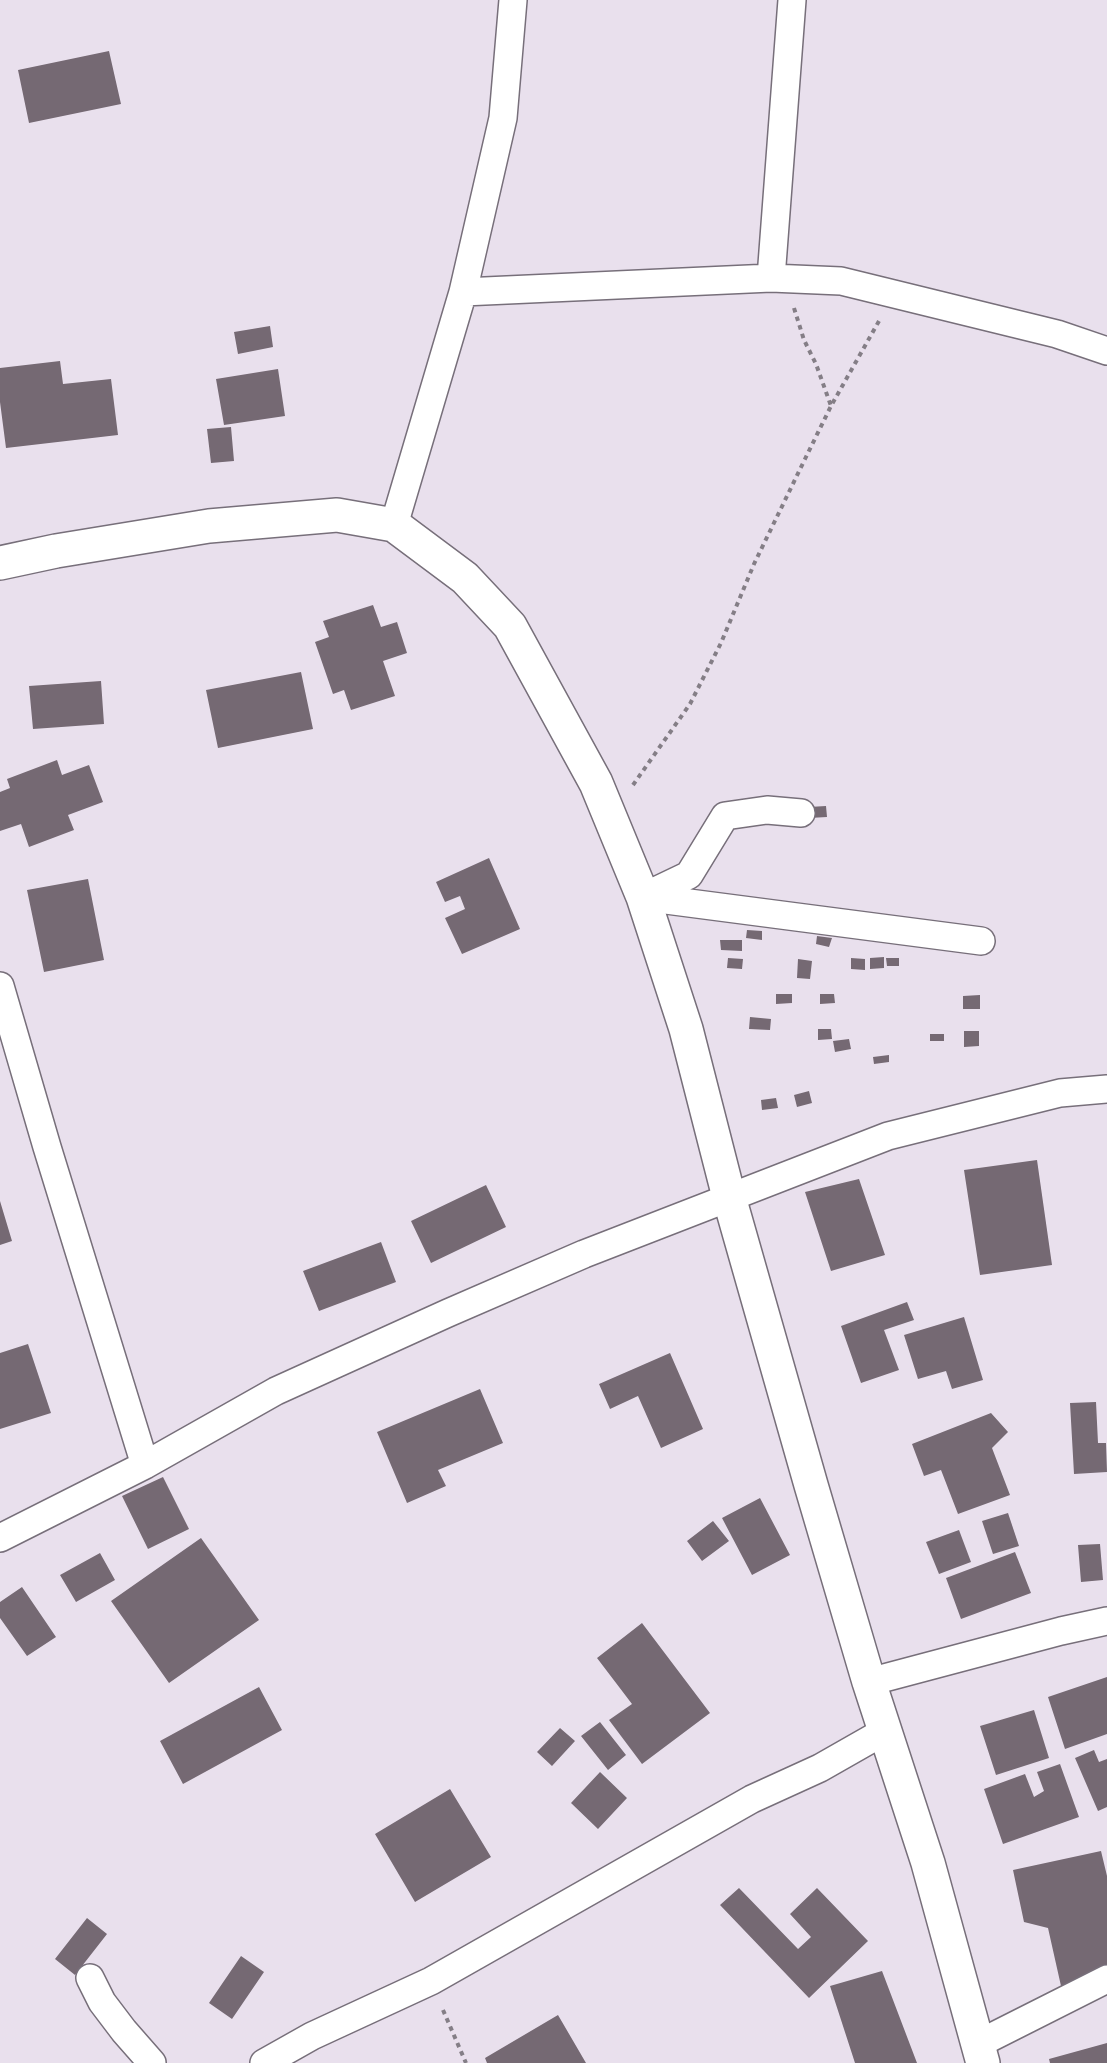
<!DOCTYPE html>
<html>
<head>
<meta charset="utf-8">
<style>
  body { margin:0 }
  canvas { display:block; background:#e9e0ed }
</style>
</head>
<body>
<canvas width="1107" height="2063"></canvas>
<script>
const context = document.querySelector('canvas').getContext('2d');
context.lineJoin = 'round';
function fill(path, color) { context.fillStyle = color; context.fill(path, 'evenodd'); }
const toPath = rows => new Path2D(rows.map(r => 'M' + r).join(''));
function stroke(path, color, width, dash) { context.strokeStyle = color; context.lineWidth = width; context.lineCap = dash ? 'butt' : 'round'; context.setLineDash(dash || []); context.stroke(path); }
const building = toPath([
  [109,51,121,104,29,123,18,70],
  [270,326,273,347,238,354,234,332],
  [60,361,63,384,111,379,118,435,6,448,0,402,0,368],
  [278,369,285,416,224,425,216,379],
  [231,427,234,461,211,463,207,429],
  [373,605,381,627,397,622,407,653,383,661,395,696,351,710,344,690,333,694,315,642,329,637,323,621],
  [301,672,313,729,218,748,206,690],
  [101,681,104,724,33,729,29,686],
  [57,760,62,775,89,765,103,802,68,815,74,830,29,847,21,824,0,831,0,792,10,788,7,779],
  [826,806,827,817,809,818,809,807],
  [489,858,520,929,462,954,445,918,465,909,460,896,445,902,436,882],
  [88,879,104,960,44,972,27,890],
  [747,930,762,931,762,940,746,938],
  [817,936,832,938,829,947,816,944],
  [720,940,742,940,742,951,721,950],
  [884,957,884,968,870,969,870,958],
  [728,958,743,959,742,969,727,968],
  [851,958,865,959,865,970,851,969],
  [886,958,899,958,899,966,887,966],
  [798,959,812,961,810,979,797,978],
  [776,994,792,994,792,1003,776,1004],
  [820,994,834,994,835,1003,820,1004],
  [980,995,980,1009,963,1009,963,996],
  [750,1017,771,1019,770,1030,749,1029],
  [818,1029,831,1029,832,1039,818,1040],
  [964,1031,979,1031,979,1046,964,1047],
  [930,1034,944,1034,944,1041,930,1041],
  [849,1039,851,1049,835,1052,833,1041],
  [889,1055,889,1062,874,1064,873,1057],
  [809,1091,812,1103,797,1107,794,1095],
  [776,1098,778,1108,762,1110,761,1100],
  [1037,1160,1052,1265,980,1275,964,1170],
  [859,1179,885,1255,831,1271,805,1192],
  [486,1185,506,1227,431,1263,411,1221],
  [0,1201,12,1241,0,1245],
  [381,1242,396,1282,319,1311,303,1271],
  [907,1302,914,1320,884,1330,899,1370,861,1383,841,1326],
  [964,1317,983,1380,952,1389,946,1371,918,1379,904,1335],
  [28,1344,51,1413,0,1429,0,1353],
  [670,1353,703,1429,661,1448,638,1396,610,1409,599,1384],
  [480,1389,503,1443,438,1470,446,1486,407,1503,377,1432],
  [1096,1402,1098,1443,1106,1443,1107,1472,1074,1474,1070,1403],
  [991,1413,1008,1432,992,1448,1010,1495,958,1514,941,1470,924,1476,912,1444],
  [163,1477,189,1529,148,1549,122,1496],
  [760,1498,790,1555,752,1575,722,1518],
  [1008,1513,1019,1546,993,1554,982,1521],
  [713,1521,729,1541,702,1561,687,1541],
  [959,1530,971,1562,939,1574,926,1542],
  [201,1538,259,1620,169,1683,111,1601],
  [1100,1544,1103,1580,1081,1582,1078,1545],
  [1015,1552,1031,1593,961,1619,946,1578],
  [100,1553,115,1580,76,1602,60,1575],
  [22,1587,56,1637,27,1656,0,1618,0,1602],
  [642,1623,710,1713,642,1764,609,1720,632,1704,597,1658],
  [1107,1677,1107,1734,1065,1749,1048,1697],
  [259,1687,282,1730,183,1784,160,1741],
  [1034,1710,1049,1758,996,1775,980,1726],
  [600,1722,626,1755,608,1770,581,1736],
  [560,1728,575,1741,552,1766,537,1752],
  [1094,1750,1099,1762,1107,1759,1107,1807,1098,1811,1075,1758],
  [1060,1764,1079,1817,1003,1844,984,1789,1025,1774,1034,1797,1044,1791,1037,1772],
  [600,1772,627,1798,598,1829,571,1803],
  [450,1789,491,1857,415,1902,375,1834],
  [1101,1851,1107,1876,1107,1976,1061,1986,1048,1928,1024,1922,1013,1870],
  [739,1888,798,1949,811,1937,790,1914,817,1888,868,1941,809,1998,720,1905],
  [87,1918,107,1934,75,1975,55,1959],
  [241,1956,264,1972,232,2019,209,2003],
  [882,1971,917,2063,855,2063,830,1986],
  [558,2015,586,2063,487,2063,485,2058],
  [1107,2043,1107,2063,1050,2063,1049,2059]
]);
const path = toPath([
  [794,308,804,340,816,364,831,406],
  [633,785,690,704,721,643,754,564,805,459,831,406,879,321],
  [443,2010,466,2063]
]);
const street = toPath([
  [771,278,792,0],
  [463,292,771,278,841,281,1057,334,1107,351],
  [394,525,463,292,503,118,513,0],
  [643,897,981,941],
  [643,897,689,875,725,816,767,810,801,813],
  [0,986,47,1147,145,1465],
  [0,1538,145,1465,276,1391,448,1313,584,1254,888,1136,1060,1093,1107,1089],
  [869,1682,1061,1631,1107,1621],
  [90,1978,102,2002,124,2031,152,2063],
  [978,2044,1107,1979],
  [264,2063,312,2036,431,1981,752,1799,820,1768,885,1731]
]);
const secondary = toPath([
  [0,563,56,551,209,526,337,515,394,525,465,578,510,626,596,783,643,897,686,1029,729,1197,811,1485,869,1682,928,1863,983,2063]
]);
fill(building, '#756973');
stroke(street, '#776f7a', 30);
stroke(secondary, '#776f7a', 36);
stroke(path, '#847e86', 4, [4.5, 4.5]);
stroke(street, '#fff', 27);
stroke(secondary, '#fff', 33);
</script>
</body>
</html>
